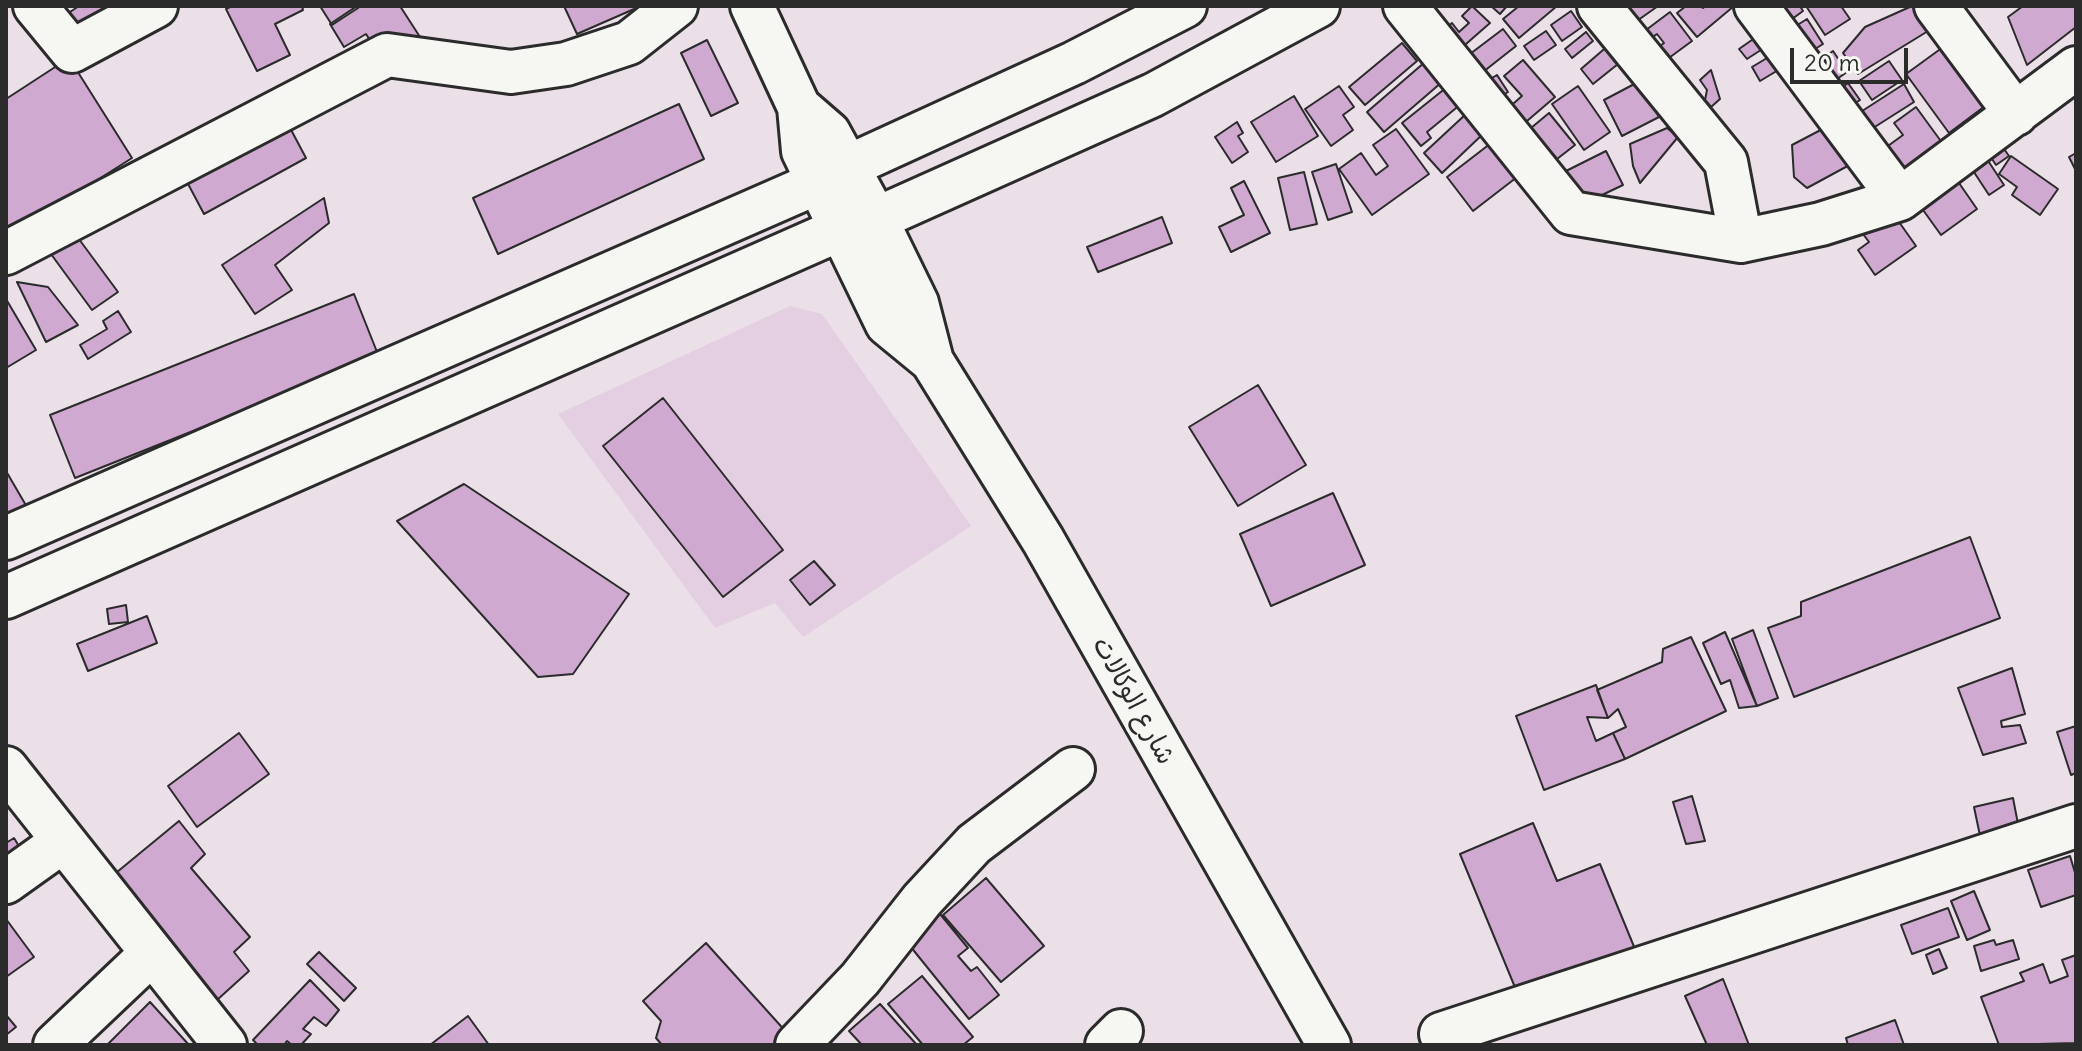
<!DOCTYPE html>
<html>
<head>
<meta charset="utf-8">
<style>
  body { margin:0 }
  #map { position:relative; width:2082px; height:1051px; overflow:hidden; background:#ebdfe8; font-family:Delius,sans-serif }
  canvas { display:block }
  .frame { position:absolute; inset:0; border:8px solid #2b2b2b; pointer-events:none }
  .scale { position:absolute; left:1790px; top:48px; width:118px; height:36px; box-sizing:border-box; border:4px solid #2b2b2b; border-top:0; padding-left:10px; font-size:24px; line-height:28px; white-space:nowrap; color:#2b2b2b; -webkit-text-stroke:6px #f6f6f2; paint-order:stroke }
</style>
</head>
<body>
<div id="map">
<canvas width="2082" height="1051"></canvas>
<div class="frame"></div>
<div class="scale">20 m</div>
</div>
<script>
const context = document.querySelector('canvas').getContext('2d');
context.lineJoin = 'round';
function fill(path, color) { context.fillStyle = color; context.fill(path, 'evenodd'); }
const toPath = rows => new Path2D(rows.map(r => 'M' + r).join(''));
function stroke(path, color, width, dash) { context.strokeStyle = color; context.lineWidth = width; context.lineCap = dash ? 'butt' : 'round'; context.setLineDash(dash || []); context.stroke(path); }
function drawText(font, color, halo, rows, align = 'center') {
  context.font = font + ' Delius,"Playpen Sans Arabic",sans-serif'; context.lineWidth = 6; context.setLineDash([]); context.textBaseline = 'middle'; context.strokeStyle = halo; context.fillStyle = color; for (const [text, x, y, turn = 0] of rows) {
    context.save(); context.translate(x, y); context.rotate((+turn || 0) * Math.PI / 180); context.textAlign = isNaN(turn) ? turn : align; if (halo) context.strokeText(text, 0, 0); context.fillText(text, 0, 0); context.restore();
  }
}
const built = toPath([
  [790,306,822,314,971,526,803,637,775,603,715,628,558,414]
]);
const building = toPath([
  [79,6,126,6,79,39,64,16,79,6],
  [232,6,302,6,303,10,275,24,290,55,257,71,226,9,232,6],
  [320,6,361,6,332,25,320,6],
  [357,6,400,6,420,37,375,48,366,34,344,47,330,24,357,6],
  [564,6,641,6,577,34,564,6],
  [1472,6,1490,23,1458,51,1441,33,1452,23,1459,32,1469,23,1462,16,1472,6],
  [1491,6,1507,6,1500,14,1491,6],
  [1519,6,1557,6,1519,38,1503,19,1519,6],
  [1614,6,1658,6,1627,28,1614,6],
  [1686,6,1701,6,1703,8,1706,6,1734,6,1697,37,1677,13,1686,6],
  [1777,6,1800,6,1803,11,1788,22,1777,6],
  [1806,6,1841,6,1850,19,1825,35,1806,6],
  [1912,6,1919,6,1933,28,1858,74,1843,53,1865,27,1912,6],
  [2023,6,2076,6,2076,27,2027,65,2008,17,2023,6],
  [1571,11,1582,27,1562,41,1551,25,1571,11],
  [1670,12,1692,41,1658,66,1649,54,1664,43,1657,34,1644,43,1638,36,1670,12],
  [1807,19,1823,44,1807,54,1791,29,1807,19],
  [1503,29,1516,46,1483,72,1470,54,1503,29],
  [1546,31,1556,45,1534,60,1524,46,1546,31],
  [1586,32,1593,41,1572,58,1565,49,1586,32],
  [1759,35,1767,46,1747,59,1739,49,1759,35],
  [707,40,738,103,711,116,681,53,707,40],
  [1950,42,1993,100,1949,133,1906,74,1950,42],
  [1402,43,1417,61,1365,105,1349,87,1402,43],
  [1610,44,1623,60,1593,84,1581,69,1610,44],
  [1833,51,1847,72,1830,84,1816,63,1833,51],
  [1772,55,1780,69,1760,81,1752,67,1772,55],
  [69,58,132,158,6,238,6,99,69,58],
  [1523,60,1555,97,1520,127,1506,110,1522,96,1504,76,1523,60],
  [1889,61,1902,80,1872,100,1859,81,1889,61],
  [1425,62,1442,82,1384,132,1367,112,1425,62],
  [1711,70,1720,99,1711,107,1705,100,1707,90,1700,80,1711,70],
  [1497,75,1508,92,1497,99,1485,82,1497,75],
  [1640,81,1659,117,1622,136,1604,100,1640,81],
  [1848,83,1860,100,1849,107,1837,91,1848,83],
  [1904,84,1914,102,1870,130,1859,113,1904,84],
  [1339,86,1354,107,1343,115,1353,130,1331,146,1305,109,1339,86],
  [1578,86,1610,132,1584,150,1552,104,1578,86],
  [1447,87,1461,104,1427,132,1431,138,1421,146,1402,123,1447,87],
  [1294,96,1318,136,1276,162,1251,122,1294,96],
  [679,104,704,159,498,254,473,198,679,104],
  [1916,107,1943,144,1899,176,1881,151,1903,135,1894,123,1916,107],
  [1549,113,1575,145,1557,159,1531,128,1549,113],
  [1466,114,1484,133,1442,173,1424,153,1466,114],
  [1237,122,1243,133,1238,136,1248,152,1232,163,1215,137,1237,122],
  [1834,123,1855,162,1807,188,1794,177,1792,145,1834,123],
  [289,126,306,158,204,214,187,182,289,126],
  [1667,128,1678,137,1640,183,1633,166,1630,144,1667,128],
  [1396,129,1429,174,1372,215,1339,169,1361,153,1376,175,1388,166,1373,145,1396,129],
  [1997,139,2009,156,1996,165,1984,147,1997,139],
  [1495,140,1521,174,1473,211,1447,177,1495,140],
  [1981,150,2004,185,1989,195,1966,160,1981,150],
  [1606,151,1623,185,1581,205,1564,172,1606,151],
  [2076,153,2076,171,2069,157,2076,153],
  [2011,156,2058,189,2040,215,2012,195,2017,187,1999,174,2011,156],
  [1336,164,1352,212,1328,220,1312,172,1336,164],
  [1950,170,1977,209,1941,235,1913,196,1950,170],
  [1304,172,1317,224,1290,230,1278,178,1304,172],
  [1244,181,1270,233,1231,252,1219,227,1244,215,1231,188,1244,181],
  [324,198,329,223,275,265,292,290,255,314,222,265,324,198],
  [1887,205,1916,246,1875,275,1858,250,1869,242,1857,226,1887,205],
  [1162,217,1172,243,1098,272,1087,247,1162,217],
  [73,231,118,292,92,310,48,250,73,231],
  [17,282,48,287,78,325,46,342,17,282],
  [354,294,379,357,75,478,50,415,354,294],
  [6,299,36,350,6,368,6,299],
  [118,311,131,332,88,359,80,345,107,329,103,321,118,311],
  [1258,385,1306,465,1238,506,1189,427,1258,385],
  [663,398,783,550,723,597,603,446,663,398],
  [6,471,31,514,6,528,6,471],
  [464,484,629,594,573,674,538,677,397,521,464,484],
  [1333,493,1365,565,1271,606,1240,534,1333,493],
  [1970,537,2000,618,1794,697,1768,628,1801,616,1801,602,1970,537],
  [814,561,835,585,810,605,790,580,814,561],
  [126,605,128,622,109,624,107,609,126,605],
  [147,616,157,643,88,671,77,644,147,616],
  [1753,630,1778,698,1757,706,1732,639,1753,630],
  [1725,632,1757,706,1739,708,1730,680,1721,684,1703,643,1725,632],
  [1691,637,1726,711,1625,759,1613,733,1626,727,1618,709,1608,718,1597,690,1662,662,1663,649,1691,637],
  [2012,668,2025,714,2001,721,2002,727,2020,725,2026,743,1983,755,1958,688,2012,668],
  [1596,685,1608,718,1587,717,1596,741,1613,733,1625,759,1544,790,1516,716,1596,685],
  [2076,726,2076,773,2071,775,2057,732,2076,726],
  [239,733,269,774,197,827,168,786,239,733],
  [1692,796,1705,841,1686,844,1673,802,1692,796],
  [2013,798,2018,824,2004,827,2008,844,1983,850,1974,807,2013,798],
  [179,821,205,854,191,868,250,937,234,952,249,971,217,1000,111,877,179,821],
  [1533,823,1557,881,1600,864,1635,949,1519,997,1460,854,1533,823],
  [14,838,25,856,6,867,6,843,14,838],
  [2070,856,2076,876,2076,895,2041,907,2028,870,2070,856],
  [986,878,1044,946,1001,982,943,915,986,878],
  [1974,891,1990,930,1967,940,1951,901,1974,891],
  [1948,908,1959,937,1912,954,1901,925,1948,908],
  [940,914,968,948,958,956,971,971,977,967,999,995,969,1019,906,941,940,914],
  [6,919,34,957,6,977,6,919],
  [1994,940,1996,945,2013,940,2019,959,1981,971,1974,946,1994,940],
  [706,943,788,1034,776,1045,662,1045,656,1038,661,1021,643,1001,706,943],
  [1939,949,1947,968,1933,974,1926,955,1939,949],
  [319,952,356,988,344,1001,307,964,319,952],
  [2076,955,2076,1043,1999,1045,1981,997,2024,981,2020,973,2043,964,2050,983,2068,976,2062,960,2076,955],
  [922,976,973,1037,963,1045,923,1045,888,1004,922,976],
  [1723,979,1749,1045,1707,1045,1685,996,1723,979],
  [310,980,339,1010,326,1026,314,1017,303,1029,311,1034,301,1045,292,1045,287,1041,284,1045,258,1045,253,1040,310,980],
  [150,1002,189,1045,107,1045,150,1002],
  [880,1004,917,1045,862,1045,849,1031,880,1004],
  [6,1015,16,1027,6,1035,6,1015],
  [468,1016,489,1045,430,1045,468,1016],
  [1895,1020,1904,1045,1848,1045,1846,1038,1895,1020]
]);
const minor = toPath([
  [35,6,72,51,156,6],
  [752,6,799,107,829,133,876,219,917,303,932,361,1043,540,1329,1045],
  [1405,6,1571,213,1741,241,1821,224,1900,199,2076,68],
  [1599,6,1726,162,1741,241],
  [1756,6,1900,199],
  [1936,6,2016,114],
  [799,107,803,151,887,324,932,361],
  [849,166,1074,63,1185,6],
  [876,219,1153,95,1318,6],
  [6,253,387,55,511,72,566,64,629,43,676,6],
  [6,538,817,183],
  [6,597,841,229],
  [6,768,225,1045],
  [6,882,62,842],
  [1441,1034,2076,826],
  [55,1045,152,953],
  [797,1045,860,979,922,900,974,844,1073,769],
  [1107,1045,1121,1031]
]);
const streetNames = [
  ["شارع الوكالات",1133,701,61]
];
fill(built, '#e3cfe1');
fill(building, '#d0a9d0');
stroke(building, '#2b2b2b', 2);
stroke(minor, '#2b2b2b', 48);
stroke(minor, '#f6f6f2', 42);
drawText('26px', '#2b2b2b', '#f6f6f2', streetNames);
</script>
</body>
</html>
